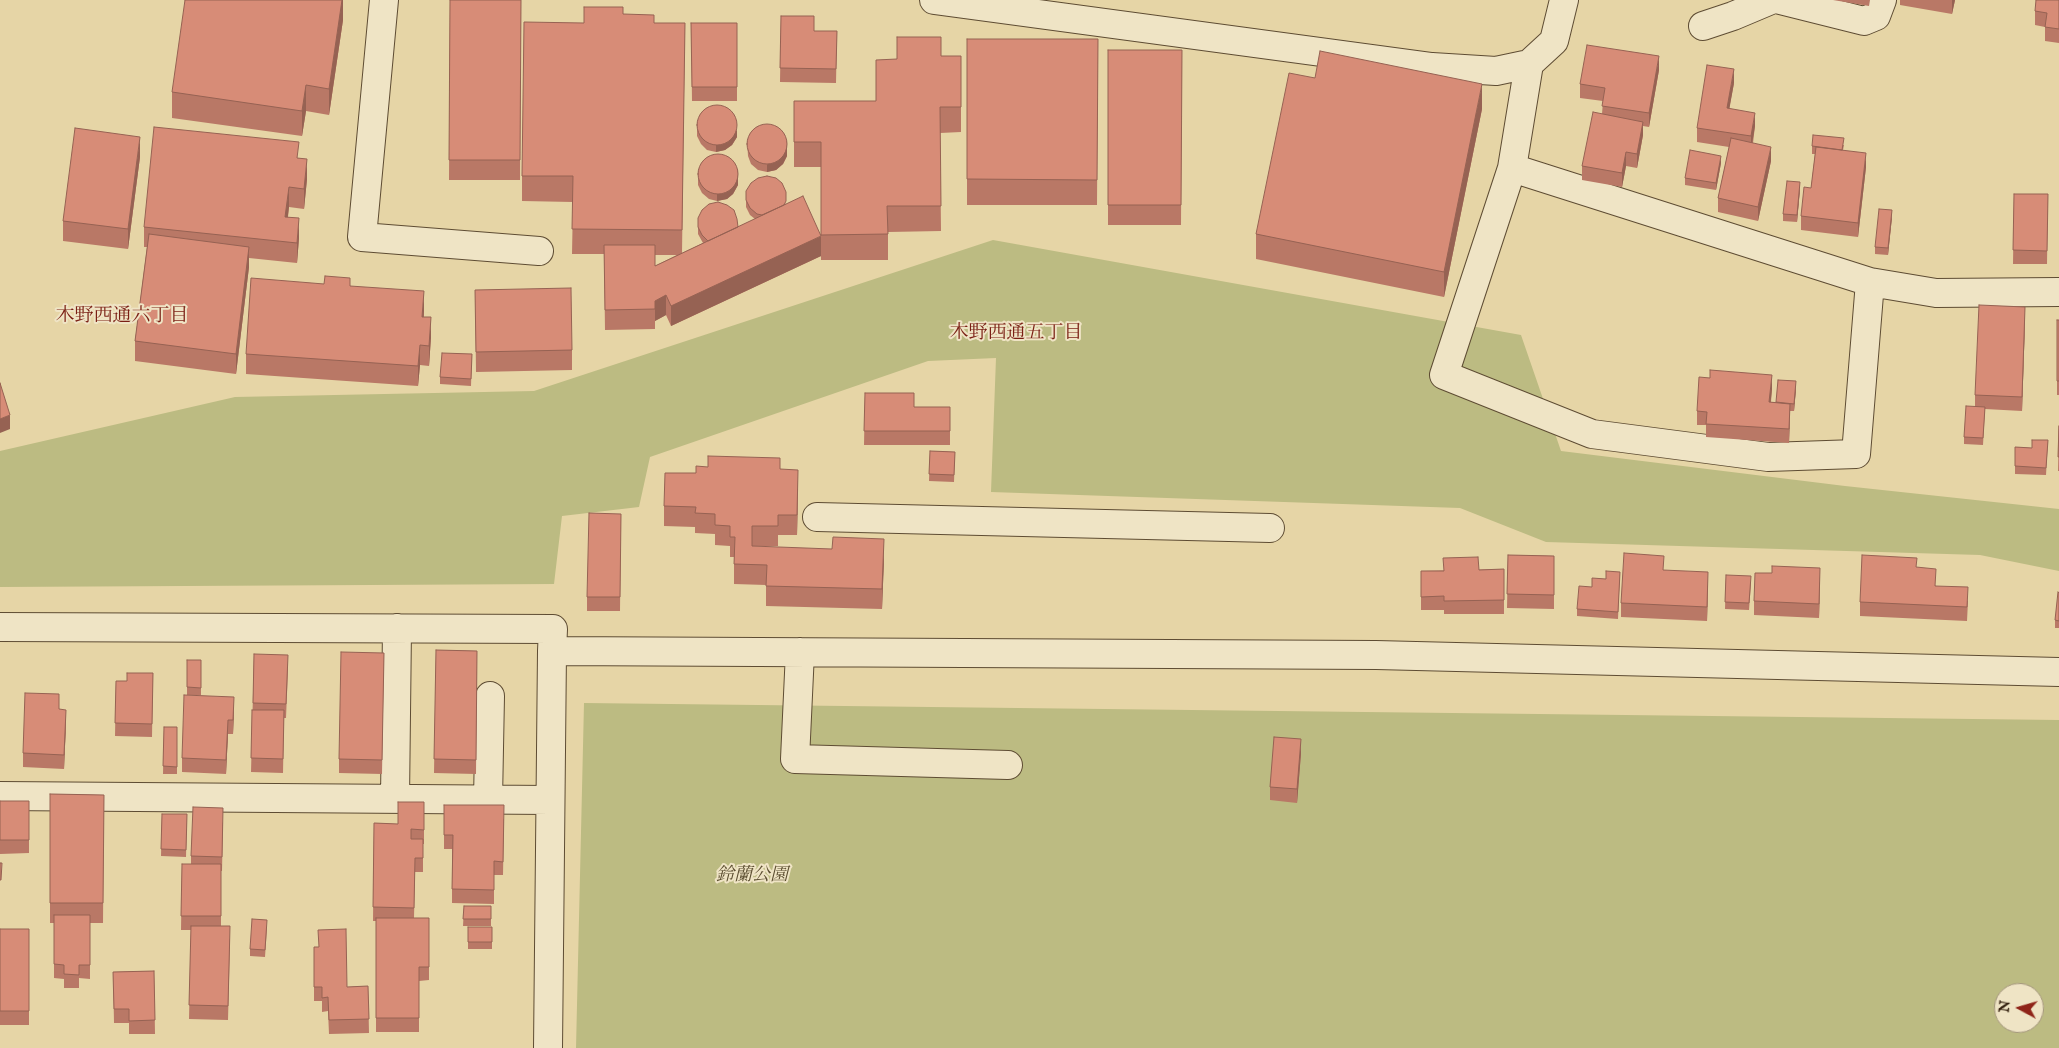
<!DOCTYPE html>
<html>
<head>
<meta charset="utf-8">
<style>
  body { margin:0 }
  #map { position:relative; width:2059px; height:1048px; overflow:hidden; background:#e6d5a6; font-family:"IM FELL English",serif }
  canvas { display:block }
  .north { position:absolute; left:1994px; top:983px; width:50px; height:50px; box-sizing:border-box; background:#efe4c5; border:1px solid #a3957b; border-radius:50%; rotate:276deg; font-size:14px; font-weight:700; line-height:20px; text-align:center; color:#311e0d }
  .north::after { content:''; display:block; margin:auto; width:18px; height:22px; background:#8f2418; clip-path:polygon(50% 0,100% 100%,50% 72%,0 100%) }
</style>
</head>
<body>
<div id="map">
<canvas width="2059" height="1048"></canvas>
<div class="north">N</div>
</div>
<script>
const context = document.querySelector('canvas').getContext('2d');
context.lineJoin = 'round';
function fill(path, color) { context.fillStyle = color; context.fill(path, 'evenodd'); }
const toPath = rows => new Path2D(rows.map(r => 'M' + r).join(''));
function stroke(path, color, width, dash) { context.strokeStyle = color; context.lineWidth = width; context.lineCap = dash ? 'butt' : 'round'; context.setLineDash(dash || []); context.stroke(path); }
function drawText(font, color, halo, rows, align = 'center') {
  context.font = font + ' "IM FELL English","Noto Serif JP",serif'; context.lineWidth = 4; context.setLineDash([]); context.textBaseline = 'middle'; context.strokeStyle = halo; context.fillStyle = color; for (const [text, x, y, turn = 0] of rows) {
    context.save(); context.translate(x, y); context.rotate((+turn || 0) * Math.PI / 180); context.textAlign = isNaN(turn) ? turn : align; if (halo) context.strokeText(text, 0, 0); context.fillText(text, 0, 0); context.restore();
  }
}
const green = toPath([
  [993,240,1521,335,1561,451,1845,486,2059,509,2059,571,1980,555,1546,542,1460,508,991,492,996,358,928,361,650,457,639,507,562,516,554,584,0,587,0,451,235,397,534,391],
  [584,703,2059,720,2059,1048,576,1048],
  [2004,993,2034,993,2034,1023,2004,1023]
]);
const minor = toPath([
  [384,0,362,237,539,251],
  [934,0,1432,67,1496,71,1529,64,1554,41,1564,0],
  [1780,0,1864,21,1876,16,1882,0],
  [1703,26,1733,16,1771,0],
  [1529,64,1512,168,1444,375,1592,434,1768,457,1856,454,1870,282],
  [1512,168,1870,282,1936,293,2059,292],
  [817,517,1270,528],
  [0,627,553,629,552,651,1376,655,2059,672],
  [800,652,795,759,1008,765],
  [0,796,550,800],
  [395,799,397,628],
  [488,800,490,696],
  [548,1048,552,651]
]);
const wall = toPath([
  [343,0,343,20,329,115,306,111,302,136,172,118,172,92],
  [450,0,521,0,520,180,449,180],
  [1833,0,1870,0,1869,6],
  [1900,0,1955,0,1952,14,1900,5],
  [2059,0,2059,43,2045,41,2045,27,2035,25,2035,11],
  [623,14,654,23,685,23,682,253,703,243,698,234,698,218,738,227,755,219,750,215,746,207,746,191,786,204,821,256,671,326,666,315,655,321,655,329,605,330,604,254,572,254,573,202,522,201,522,176,584,23],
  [655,255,677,255,655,266],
  [781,16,814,31,837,31,836,83,780,82],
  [691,23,737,23,737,101,692,101],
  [897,37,941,56,961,56,961,132,940,133,941,231,888,232,888,260,821,260,821,167,794,167,794,101,876,101,897,59],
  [967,39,1098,39,1097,205,967,205],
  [1108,50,1182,50,1181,225,1108,225],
  [1659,70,1649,127,1643,126,1643,135,1637,168,1626,166,1622,187,1582,180,1582,166,1602,114,1603,101,1580,98,1580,84],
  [1734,83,1729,109,1755,126,1753,143,1771,161,1758,221,1718,212,1718,198,1729,147,1697,142,1697,128],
  [1482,109,1444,297,1256,259,1256,234],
  [697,120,737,137,732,145,725,150,716,152,707,150,701,144,697,136],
  [747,139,787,147,787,156,783,164,776,170,767,172,758,170,751,164,748,156],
  [1844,145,1843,150,1866,167,1858,237,1801,230,1801,216,1811,188,1815,154,1812,154,1812,146],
  [140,157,128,249,63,241,63,221],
  [299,158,307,179,304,209,289,207,288,217,299,238,297,263,249,258,249,267,236,374,135,361,135,341,147,247,144,247,144,227],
  [1721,163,1716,190,1685,185,1685,178],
  [698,169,738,185,733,194,727,199,717,201,709,199,702,193,698,185],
  [1800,189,1797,222,1783,221,1783,214],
  [2014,194,2048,194,2047,264,2013,264],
  [1892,217,1888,255,1875,254,1875,247],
  [350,286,424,311,424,317,431,337,429,366,420,365,418,386,246,374,246,354],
  [475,290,572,350,572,370,476,372],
  [2057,320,2059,320,2059,395,2057,395],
  [2025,321,2022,411,1985,409,1983,445,1964,444,1964,437,1975,406,1975,395],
  [472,354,471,386,440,384,440,377],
  [1772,389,1771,402,1776,402,1796,389,1794,411,1790,411,1789,443,1706,437,1706,425,1697,425,1697,411],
  [865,393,914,407,950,407,950,445,864,445],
  [2059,426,2059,471,2058,471],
  [2048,440,2046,475,2015,474,2015,447,2032,448],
  [930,451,955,452,954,482,929,481],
  [780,469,798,490,797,535,778,535,778,546,752,546,884,559,882,609,766,606,766,585,734,584,734,557,730,557,730,546,715,545,715,534,695,533,695,527,664,526,664,506,696,473],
  [621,514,620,611,587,611,587,597],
  [1508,555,1554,556,1554,609,1507,608],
  [1917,568,1936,586,1968,601,1967,621,1860,616,1860,602],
  [1504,569,1504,614,1444,614,1444,610,1421,610,1421,571],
  [1664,570,1708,586,1707,621,1621,617,1621,603],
  [1620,572,1618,619,1577,616,1577,609,1592,587],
  [1772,573,1820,582,1819,618,1754,615,1754,601],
  [1726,575,1751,583,1749,610,1725,609],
  [2059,593,2059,628,2055,628,2055,620],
  [436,650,477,651,476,774,434,773],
  [384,653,382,774,339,773,339,759],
  [254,654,288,669,286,718,284,718,283,773,251,772],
  [187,660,201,660,201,695,187,695],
  [153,673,152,737,115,736,116,681,127,681],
  [59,709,66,723,64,769,23,767,23,753],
  [234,711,233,734,228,734,226,774,182,772,182,758],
  [164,727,177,727,177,774,163,774],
  [1301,753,1297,803,1270,800,1270,787],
  [50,794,104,795,103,923,90,923,90,979,79,978,79,988,64,988,64,979,54,978,54,923,50,923],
  [0,801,29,801,29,853,0,854],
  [424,802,424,844,423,844,423,872,415,872,414,918,429,918,429,980,419,981,419,1032,376,1032,376,921,373,921,374,823,398,824],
  [444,805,504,819,503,875,494,875,494,904,452,903,452,849,444,849],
  [162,814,187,814,186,857,161,856],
  [223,822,222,871,221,871,221,926,230,940,228,1020,189,1019,191,930,181,930,182,864,191,864,191,856],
  [464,906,491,906,491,926,463,926],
  [267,927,265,957,250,956,250,949],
  [468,927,492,927,492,949,468,949],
  [0,929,29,929,29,1025,0,1025],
  [314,947,347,987,368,986,369,1033,329,1034,328,1011,322,1012,322,1001,314,1001],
  [154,971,155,1034,129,1034,129,1023,114,1023,113,972]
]);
const shadedWall = toPath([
  [342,0,343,0,343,20,329,115,329,89],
  [1952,0,1955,0,1952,14],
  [1659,56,1659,70,1649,127,1649,113],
  [1734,69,1734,83,1727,122,1727,108],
  [1482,84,1482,109,1444,297,1444,272],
  [306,85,306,111,302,136,302,111],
  [1755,113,1755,126,1751,150,1751,136],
  [1643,122,1643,135,1637,168,1637,154],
  [737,130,737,137,732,145,725,150,716,152,716,145],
  [140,137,140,157,128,249,128,229],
  [787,140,787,156,783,164,776,170,767,172,767,165],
  [1771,147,1771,161,1758,221,1758,207],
  [1626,152,1626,166,1622,187,1622,173],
  [1866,153,1866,167,1858,237,1858,223],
  [1721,156,1721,163,1716,190,1716,183],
  [307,159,307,179,304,209,304,189],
  [738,169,738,185,733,194,727,199,717,201,717,194],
  [1800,182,1800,189,1797,222,1797,215],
  [289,187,289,207,285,237,285,217],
  [1892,210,1892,217,1888,255,1888,248],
  [299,218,299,238,297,263,297,243],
  [821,236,821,256,671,326,671,306],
  [249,247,249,267,236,374,236,354],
  [424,291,424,311,422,337,422,317],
  [666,295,666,315,655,321,655,301],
  [2025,307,2025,321,2022,411,2022,397],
  [431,317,431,337,429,366,429,346],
  [420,345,420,365,418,386,418,366],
  [1772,375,1772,389,1769,416,1769,402],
  [1796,381,1796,389,1794,411,1794,404],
  [1790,404,1790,418,1789,443,1789,429],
  [10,415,10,429,0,433,0,419],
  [798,470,798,490,797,535,797,515],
  [884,539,884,559,882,609,882,589],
  [1820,568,1820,582,1819,618,1819,604],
  [1708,572,1708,586,1707,621,1707,607],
  [234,697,234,711,233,734,233,720],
  [66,710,66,723,64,769,64,755],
  [228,720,228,734,226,774,226,760],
  [1301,739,1301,753,1297,803,1297,789]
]);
const building = toPath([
  [185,0,342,0,329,89,306,85,302,111,172,92,185,0],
  [450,0,521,0,520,160,449,160,450,0],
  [2036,0,2059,0,2059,29,2045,27,2047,13,2035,11,2036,0],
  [584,7,623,7,623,14,654,15,654,23,685,23,682,230,572,229,573,176,522,176,524,22,584,23,584,7],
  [781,16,814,16,814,31,837,31,836,69,780,68,781,16],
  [691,23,737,23,737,87,692,87,691,23],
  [897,37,941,37,941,56,961,56,961,107,940,107,941,206,887,206,888,234,821,235,821,142,794,142,794,101,876,101,876,60,897,59,897,37],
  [967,39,1098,39,1097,180,967,179,967,39],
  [1587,45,1659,56,1649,113,1602,106,1605,88,1580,84,1587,45],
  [1108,50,1182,50,1181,205,1108,205,1108,50],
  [1320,51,1482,84,1444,272,1256,234,1289,73,1315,78,1320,51],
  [1707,65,1734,69,1727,108,1755,113,1751,136,1697,128,1707,65],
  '697 125a20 20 0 1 1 40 0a20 20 0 1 1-40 0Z',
  [1593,112,1643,122,1637,154,1626,152,1622,173,1582,166,1593,112],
  '747 144a20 20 0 1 1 40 0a20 20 0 1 1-40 0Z',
  [154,127,299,142,297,158,307,159,304,189,289,187,285,217,299,218,297,243,144,227,154,127],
  [75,128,140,137,128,229,63,221,75,128],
  [1813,135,1844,138,1842,150,1812,146,1813,135],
  [1731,138,1771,147,1758,207,1718,198,1731,138],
  [1816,147,1866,153,1858,223,1801,216,1804,187,1811,188,1816,147],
  [1690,150,1721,156,1716,183,1685,178,1690,150],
  '698 174a20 20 0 1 1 40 0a20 20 0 1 1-40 0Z',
  [767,176,776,178,782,183,786,192,786,201,784,205,762,215,757,214,750,208,746,200,746,191,751,183,758,178,767,176],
  [1787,181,1800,182,1797,215,1783,214,1787,181],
  [2014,194,2048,194,2047,251,2013,250,2014,194],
  [803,196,821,236,671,306,666,295,655,301,655,309,605,310,604,245,655,245,655,266,803,196],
  [718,202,727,205,734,210,737,219,738,227,708,241,702,235,698,227,698,218,702,210,709,204,718,202],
  [1879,209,1892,210,1888,248,1875,247,1879,209],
  [149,234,249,247,236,354,135,341,149,234],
  [325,276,350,278,350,286,424,291,422,317,431,317,429,346,420,345,418,366,246,354,251,278,324,284,325,276],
  [571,288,572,350,476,352,475,290,571,288],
  [1979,305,2025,307,2022,397,1975,395,1979,305],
  [2057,320,2059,320,2059,381,2057,381,2057,320],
  [442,353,472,354,471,379,440,377,442,353],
  [1710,370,1772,375,1769,402,1790,404,1789,429,1706,424,1707,412,1697,411,1699,377,1710,378,1710,370],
  [1778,380,1796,381,1794,404,1776,402,1778,380],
  [0,383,10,415,0,419,0,383],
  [865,393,914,393,914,407,950,407,950,431,864,431,865,393],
  [1966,406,1985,407,1983,438,1964,437,1966,406],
  [2059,426,2059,457,2058,457,2059,426],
  [2032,440,2048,440,2046,468,2015,466,2015,447,2032,448,2032,440],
  [930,451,955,452,954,475,929,474,930,451],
  [708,456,780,458,780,469,798,470,797,515,778,515,778,526,752,526,752,546,832,549,833,537,884,539,882,589,766,586,767,565,734,564,735,537,730,537,730,526,715,525,715,514,695,513,696,507,664,506,665,473,696,473,696,466,708,467,708,456],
  [589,513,621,514,620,597,587,597,589,513],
  [1624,553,1664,556,1663,570,1708,572,1707,607,1621,603,1624,553],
  [1508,555,1554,556,1554,595,1507,594,1508,555],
  [1862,555,1917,558,1916,567,1936,569,1935,586,1968,587,1967,607,1860,602,1862,555],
  [1478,557,1479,570,1504,569,1504,600,1444,601,1444,596,1421,597,1421,571,1444,571,1443,558,1478,557],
  [1772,566,1820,568,1819,604,1754,601,1755,573,1772,573,1772,566],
  [1606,571,1620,572,1618,612,1577,609,1579,586,1592,587,1592,578,1606,579,1606,571],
  [1726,575,1751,576,1749,603,1725,602,1726,575],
  [2058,592,2059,593,2059,621,2055,620,2058,592],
  [436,650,477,651,476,760,434,759,436,650],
  [341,652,384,653,382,760,339,759,341,652],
  [254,654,288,655,286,704,253,703,254,654],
  [187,660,201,660,201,688,187,687,187,660],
  [127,673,153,673,152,724,115,723,116,681,127,681,127,673],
  [25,693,59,694,59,709,66,710,64,755,23,753,25,693],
  [184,695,234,697,233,720,228,720,226,760,182,758,184,695],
  [252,710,284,710,283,759,251,758,252,710],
  [164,727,177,727,177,767,163,766,164,727],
  [1274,737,1301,739,1297,789,1270,787,1274,737],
  [50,794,104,795,103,903,50,903,50,794],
  [0,801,29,801,29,840,0,840,0,801],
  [398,802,424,802,424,830,411,829,411,839,423,839,423,858,415,858,414,908,373,907,374,823,398,824,398,802],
  [444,805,504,805,503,862,494,861,494,890,452,889,453,835,444,835,444,805],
  [193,807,223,808,222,857,191,856,193,807],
  [162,814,187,814,186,850,161,849,162,814],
  [0,863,2,863,1,880,0,880,0,863],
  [182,864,221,864,221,916,181,916,182,864],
  [464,906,491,906,491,919,463,919,464,906],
  [54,915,90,915,90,965,79,965,79,975,64,974,64,965,54,964,54,915],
  [376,918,429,918,429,967,419,967,419,1018,376,1018,376,918],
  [252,919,267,920,265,950,250,949,252,919],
  [191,926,230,926,228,1006,189,1005,191,926],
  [468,927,492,927,492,942,468,942,468,927],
  [0,929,29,929,29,1011,0,1011,0,929],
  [346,929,347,987,368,986,369,1019,329,1020,328,997,322,998,322,987,314,987,314,947,319,947,318,930,346,929],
  [154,971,155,1020,129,1021,129,1009,114,1009,113,972,154,971]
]);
const parkNames = [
  ["鈴蘭公園",752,876]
];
const neighbourhoodNames = [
  ["木野西通六丁目",122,317],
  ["木野西通五丁目",1016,334]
];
fill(green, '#bcbb82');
stroke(minor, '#5e4c33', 30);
stroke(minor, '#efe4c5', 28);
fill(wall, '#b97866');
fill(shadedWall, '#966253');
fill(building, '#d78c77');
stroke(building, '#966253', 1);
drawText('italic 18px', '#5b4d30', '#efe4c5', parkNames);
drawText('19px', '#7a1f14', '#efe4c5', neighbourhoodNames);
</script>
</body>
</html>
